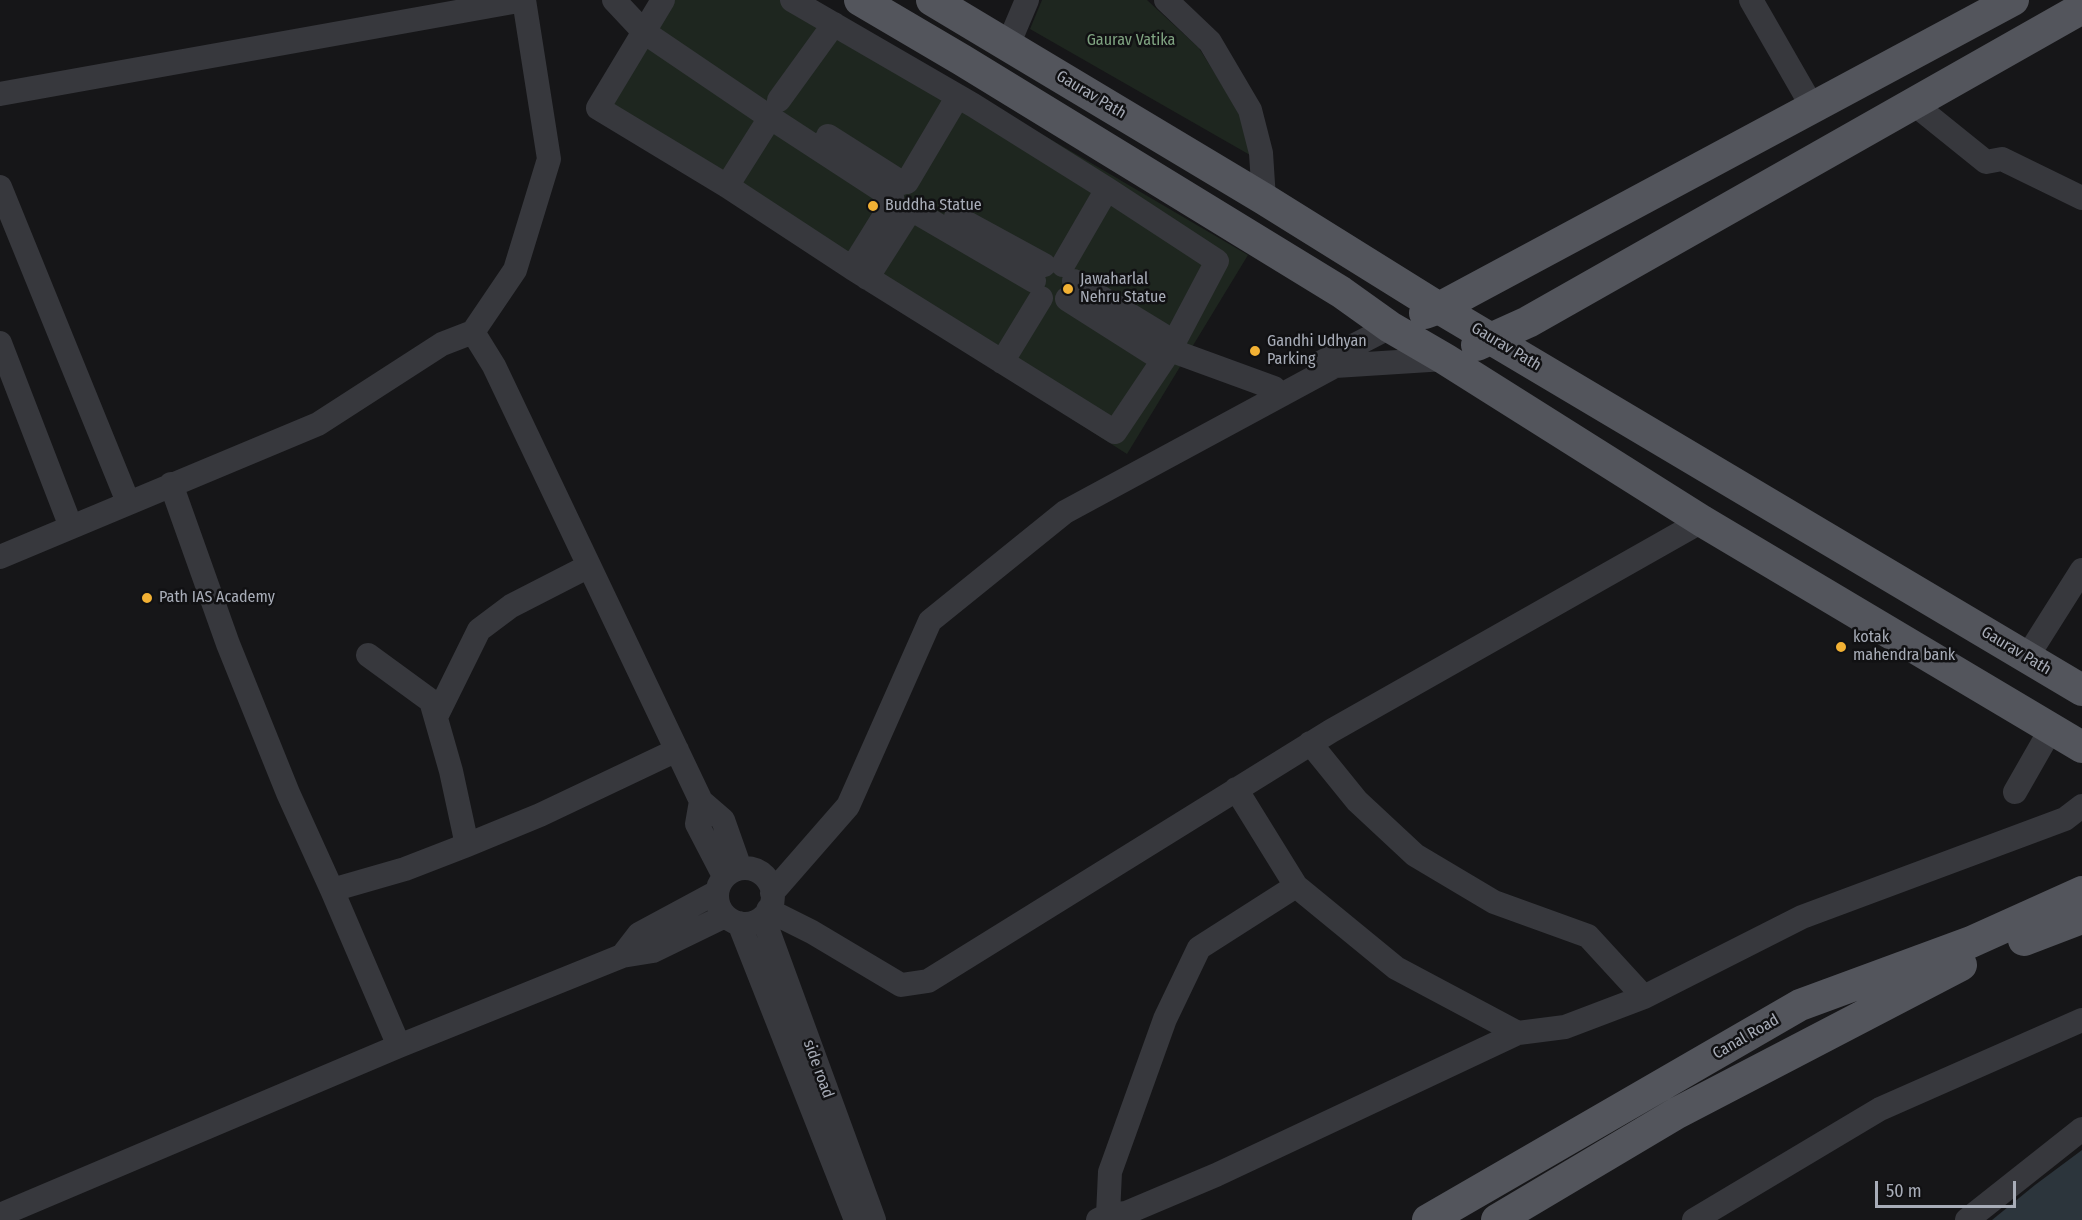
<!DOCTYPE html>
<html>
<head>
<meta charset="utf-8">
<style>
  body { margin:0 }
  #map { position:relative; width:2082px; height:1220px; overflow:hidden; background:#161618; font-family:"Fira Sans Condensed",sans-serif }
  canvas { display:block }
  .scale { position:absolute; left:1875px; top:1181px; width:141px; height:27px; box-sizing:border-box; border:3px solid #a8adb8; border-top:0; padding-left:8px; font-size:18px; line-height:21px; white-space:nowrap; color:#a8adb8; -webkit-text-stroke:4px #111113; paint-order:stroke }
</style>
</head>
<body>
<div id="map">
<canvas width="2082" height="1220"></canvas>
<div class="scale">50 m</div>
</div>
<script>
const context = document.querySelector('canvas').getContext('2d');
context.lineJoin = 'round';
function fill(path, color) { context.fillStyle = color; context.fill(path, 'evenodd'); }
const toPath = rows => new Path2D(rows.map(r => 'M' + r).join(''));
function stroke(path, color, width, dash) { context.strokeStyle = color; context.lineWidth = width; context.lineCap = dash ? 'butt' : 'round'; context.setLineDash(dash || []); context.stroke(path); }
function drawText(font, color, halo, rows, align = 'center') {
  context.font = font + ' "Fira Sans Condensed",sans-serif'; context.lineWidth = 5; context.setLineDash([]); context.textBaseline = 'middle'; context.strokeStyle = halo; context.fillStyle = color; for (const [text, x, y, turn = 0] of rows) {
    context.save(); context.translate(x, y); context.rotate((+turn || 0) * Math.PI / 180); context.textAlign = isNaN(turn) ? turn : align; if (halo) context.strokeText(text, 0, 0); context.fillText(text, 0, 0); context.restore();
  }
}
const green = toPath([
  [653,0,813,0,1248,255,1127,454,587,110],
  [1042,0,1147,0,1199,48,1239,112,1250,155,1030,29]
]);
const water = toPath([
  [2082,1150,2082,1220,1992,1220,2035,1185]
]);
const minor = toPath([
  [614,0,644,32,762,112],
  [663,0,598,108,727,186,852,268,1115,432,1170,350,1217,261,1107,189,973,105,792,0],
  [1166,0,1210,42,1250,110,1261,153,1264,199],
  [1751,0,1813,108],
  [1008,45,1027,0],
  [0,94,524,0,549,159,515,270,473,332,494,366,701,801,723,820,740,868],
  [779,100,834,24],
  [1914,104,1986,162,2002,159,2082,198],
  [777,122,892,197],
  [828,136,902,183],
  [907,182,958,96],
  [727,186,768,121],
  [0,187,128,502],
  [914,211,1034,281],
  [956,217,1044,265],
  [1063,265,1107,189],
  [852,268,893,202],
  [867,278,909,212],
  [1074,281,1174,342],
  [1067,299,1163,360],
  [0,343,71,527],
  [1170,350,1274,388],
  [1002,362,1041,298],
  [1320,363,1390,327],
  [171,484,228,644,288,793,332,890,399,1046],
  [0,557,318,424,442,344,473,332],
  [368,655,431,701,451,771,467,845],
  [2027,657,2082,570],
  [436,717,479,630,511,606,589,566],
  [1310,743,1357,801,1415,855,1494,902,1588,936,1644,997],
  [1236,789,1296,886,1396,968,1518,1033],
  [2015,792,2051,729],
  [701,801,697,824,724,876],
  '717 896a28 28 0 1 1 56 0a28 28 0 1 1-56 0Z',
  [332,890,405,869,467,845,540,815,677,750],
  [772,893,848,806,930,621,1065,512,1335,366,1445,359],
  [768,910,812,932,901,985,928,981,1331,731,1702,521],
  [763,917,874,1220],
  [739,923,856,1220],
  [622,956,639,934,717,892],
  [0,1215,399,1046,622,956,653,951,725,916],
  [1108,1215,1110,1172,1165,1019,1199,948,1296,886],
  [1098,1220,1108,1215,1126,1213,1216,1175,1518,1033,1565,1027,1644,997,1802,917,2065,819,2082,806],
  [1694,1220,1880,1109,2082,1020],
  [1967,1220,2082,1129]
]);
const major = toPath([
  [860,0,962,60,1341,292,1390,327,1445,359,1702,521,2082,747],
  [932,0,1264,199,1439,308,2082,690],
  [1425,313,1439,308,2013,0],
  [1477,345,1528,322,2082,8],
  [2024,940,2082,918],
  [1428,1220,1800,1005,1971,942,2082,892],
  [1497,1220,1677,1113,1961,965]
]);
const markers = [
  [873,206,6,"#f2b134"],
  [1068,289,6,"#f2b134"],
  [1255,351,6,"#f2b134"],
  [147,598,6,"#f2b134"],
  [1841,647,6,"#f2b134"]
];
const parkNames = [
  ["Gaurav Vatika",1131,41]
];
const streetNames = [
  ["Gaurav Path",1091,95,31],
  ["Gaurav Path",1506,347,31],
  ["Gaurav Path",2016,651,31],
  ["Canal Road",1746,1037,-30],
  ["side road",818,1069,70]
];
const poiNames = [
  ["Buddha Statue",885,206],
  ["Jawaharlal",1080,280],
  ["Nehru Statue",1080,298],
  ["Gandhi Udhyan",1267,342],
  ["Parking",1267,360],
  ["Path IAS Academy",159,598],
  ["kotak",1853,638],
  ["mahendra bank",1853,656]
];
fill(green, '#1e261f');
fill(water, '#2c353c');
stroke(minor, '#37383d', 24);
stroke(major, '#53555c', 32);
for (const [x, y, r, color] of markers) { const dot = new Path2D(); dot.arc(x, y, r, 0, 2 * Math.PI); context.fillStyle = color; context.fill(dot); stroke(dot, '#111113', 2); }
drawText('16px', '#7fa381', '#111113', parkNames);
drawText('16px', '#a8adb8', '#111113', streetNames);
drawText('16px', '#a8adb8', '#111113', poiNames, 'left');
</script>
</body>
</html>
